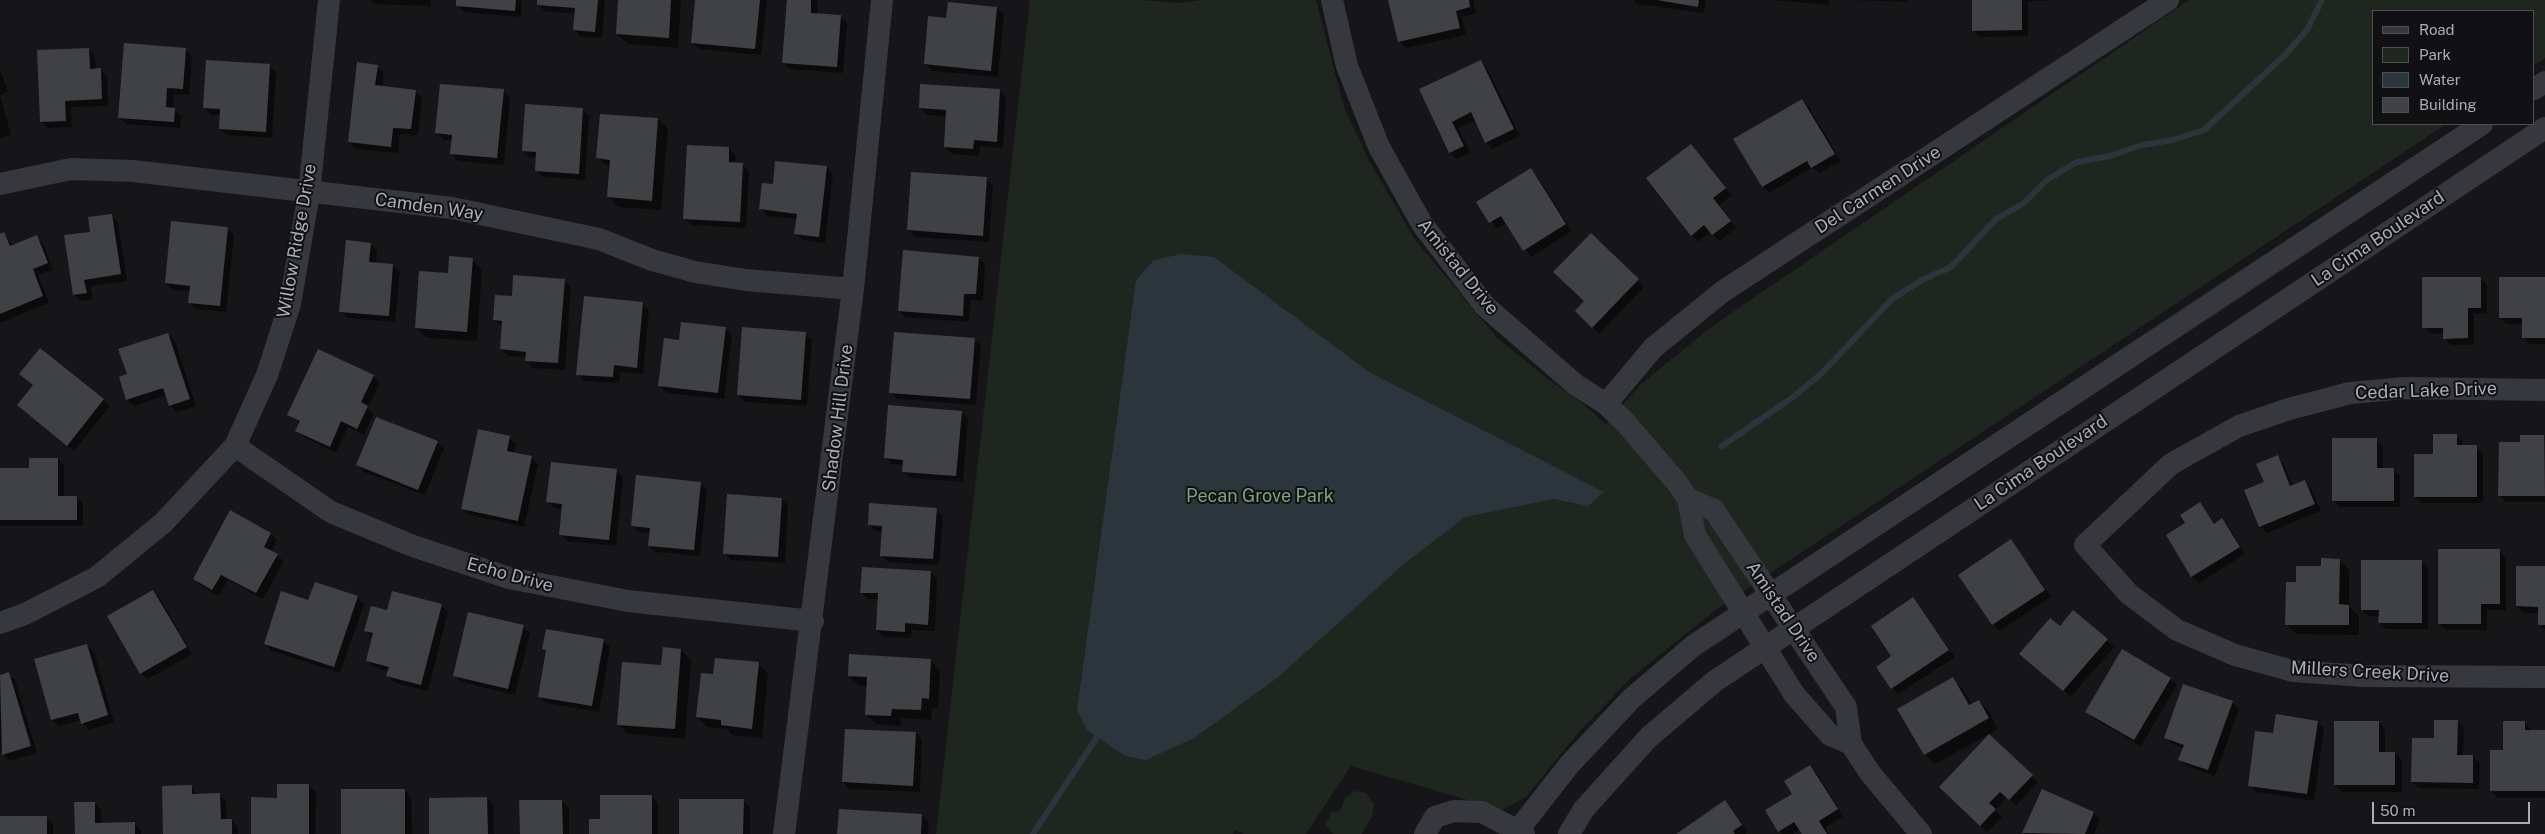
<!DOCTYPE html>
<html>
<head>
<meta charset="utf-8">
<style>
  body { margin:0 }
  #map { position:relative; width:2545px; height:834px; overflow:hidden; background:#161618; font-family:"Public Sans",sans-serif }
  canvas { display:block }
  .legend { position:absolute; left:2372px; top:10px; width:162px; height:115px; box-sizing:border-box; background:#111113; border:1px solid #4d4f55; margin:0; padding:6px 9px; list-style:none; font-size:15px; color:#a8adb8 }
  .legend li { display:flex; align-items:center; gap:10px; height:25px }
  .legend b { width:25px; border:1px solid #4d4f55 }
  .scale { position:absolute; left:2372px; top:802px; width:158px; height:22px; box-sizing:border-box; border:2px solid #a8adb8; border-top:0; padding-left:6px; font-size:15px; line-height:18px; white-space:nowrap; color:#a8adb8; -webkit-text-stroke:4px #111113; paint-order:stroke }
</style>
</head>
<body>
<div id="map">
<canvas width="2545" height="834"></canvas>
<ul class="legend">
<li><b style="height:6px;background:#37383d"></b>Road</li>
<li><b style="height:14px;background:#1e261f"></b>Park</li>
<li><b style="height:14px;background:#2c353c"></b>Water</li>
<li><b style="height:14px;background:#404145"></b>Building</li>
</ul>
<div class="scale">50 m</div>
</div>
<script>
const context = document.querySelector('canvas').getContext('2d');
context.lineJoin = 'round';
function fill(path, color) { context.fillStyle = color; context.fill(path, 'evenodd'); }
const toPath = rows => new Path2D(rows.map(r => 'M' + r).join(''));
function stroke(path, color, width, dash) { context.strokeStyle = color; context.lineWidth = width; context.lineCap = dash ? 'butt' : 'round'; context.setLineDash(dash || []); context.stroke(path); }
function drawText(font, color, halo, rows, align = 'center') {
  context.font = font + ' "Public Sans",sans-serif'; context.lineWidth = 4; context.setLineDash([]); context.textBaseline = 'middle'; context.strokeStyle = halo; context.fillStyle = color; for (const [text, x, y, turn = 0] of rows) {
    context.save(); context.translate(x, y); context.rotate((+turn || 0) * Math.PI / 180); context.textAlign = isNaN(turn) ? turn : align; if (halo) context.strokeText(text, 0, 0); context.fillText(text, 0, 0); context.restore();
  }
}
const green = toPath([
  [1030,0,1141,0,1178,3,1201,0,1316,0,1343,104,1369,161,1416,241,1497,338,1543,375,1582,403,1606,424,1641,384,1714,325,2189,0,2545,0,2545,58,2534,65,2534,11,2374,11,2374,124,2446,124,1718,608,1632,677,1578,733,1526,797,1502,810,1351,766,1306,834,1244,834,1235,830,1233,834,936,834],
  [1355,791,1366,793,1374,804,1372,816,1362,834,1333,834,1326,825,1331,812,1340,811,1345,798]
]);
const water = toPath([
  [1181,254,1214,257,1369,372,1604,492,1588,506,1554,499,1465,517,1405,563,1277,678,1194,738,1146,760,1125,756,1087,730,1077,710,1136,280,1154,260]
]);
const shadow = toPath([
  [371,0,431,0,431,6,375,4],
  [458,0,522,0,521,17,464,12,457,5],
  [538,0,605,0,602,38,581,37,574,30,576,14,545,11,538,5],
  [619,0,681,0,678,48,628,44,617,34],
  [696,0,767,0,761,55,699,49,692,42],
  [788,0,818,0,817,15,840,16,847,23,843,73,790,69,783,63],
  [1390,0,1473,0,1476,14,1462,17,1466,35,1406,48,1399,41],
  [1633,0,1706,0,1704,13,1637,4],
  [1771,0,1829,0,1829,5],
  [1850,0,1908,0,1908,2],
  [1974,0,2050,0,2050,1,2028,1,2028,36,1980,37,1974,30],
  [997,8,1004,14,998,77,932,71,925,64,947,19],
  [88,49,95,56,96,69,100,69,107,76,108,106,71,107,72,127,48,128,41,122],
  [185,49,192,56,189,95,174,94,173,109,181,116,180,128,126,124,120,118],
  [1481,61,1487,68,1520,136,1492,149,1486,142,1476,120,1458,128,1470,153,1456,159,1450,152,1420,89],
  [269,65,276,72,272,138,227,135,220,129,221,115,211,115,204,108],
  [377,66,384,73,382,87,415,91,422,98,418,135,400,134,398,153,356,149,349,142],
  [0,69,8,92,0,95,11,135,0,138],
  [503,91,510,97,504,165,458,161,452,154,453,140,443,140,437,133],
  [1000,91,1006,97,1003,148,980,146,979,156,952,154,945,147,947,116,927,115,920,108],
  [1802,100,1809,107,1841,161,1819,173,1813,167,1769,193,1763,186],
  [582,109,589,116,585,180,543,177,536,171,537,157,530,157,524,150],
  [658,119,668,129,661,210,618,207,608,196,610,168,597,158],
  [1691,146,1732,196,1719,205,1736,228,1719,241,1711,232,1698,242,1692,235],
  [729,148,736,155,735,164,742,164,749,171,746,228,691,225,685,219],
  [826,167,833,174,825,243,802,240,796,233,797,219,767,216,761,209,774,185],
  [1531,169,1537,176,1572,231,1531,257,1507,223,1497,229,1478,202],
  [986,179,993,185,989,242,915,237,908,230],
  [111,215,118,222,127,281,90,286,93,299,81,301,74,295,91,233],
  [227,228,234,235,226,312,196,309,189,302,191,291,173,290,166,283],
  [4,234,13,246,36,237,43,243,53,270,38,275,49,303,0,323,0,235],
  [1591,235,1644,287,1599,334,1576,311,1586,302],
  [370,244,377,251,376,264,393,266,400,272,395,322,347,318,340,311],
  [979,258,985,265,983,301,971,300,969,322,906,317,899,311],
  [472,259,482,270,477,341,426,338,416,327,449,274],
  [2480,278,2487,285,2487,314,2474,314,2474,345,2451,345,2445,338,2445,334,2430,334,2424,327],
  [2545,279,2545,344,2530,344,2523,337,2523,324,2507,324,2500,318],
  [564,280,571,287,565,370,533,368,526,361,526,357,508,356,501,349,503,327,494,320,513,298],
  [642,303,649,310,643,374,620,372,619,383,584,381,578,374],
  [725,328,732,335,724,399,666,393,660,386,680,341],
  [805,333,812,340,807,406,745,402,738,395],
  [168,334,175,341,196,406,177,412,170,405,166,395,134,406,127,399,129,375],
  [974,340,981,346,976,405,897,399,891,392],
  [373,376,380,383,368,408,374,414,364,435,348,427,336,453,304,437,297,431,300,423,289,415],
  [103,400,110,406,74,451,18,405],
  [961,412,968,419,963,482,910,478,903,472,904,465,892,464,885,458],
  [2456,436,2463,442,2463,447,2476,447,2483,453,2483,503,2422,503,2415,497,2434,455],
  [2543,436,2545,502,2506,502,2499,495,2521,443],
  [509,437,516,444,514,454,531,457,538,464,524,527,469,515,462,509],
  [2376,440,2383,446,2383,470,2393,470,2400,476,2400,507,2340,507,2333,501],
  [437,443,444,449,425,495,364,472,358,465],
  [2277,457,2284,464,2293,486,2304,481,2311,488,2321,511,2267,533,2260,526,2265,483],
  [58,459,64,466,64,497,76,497,83,504,83,526,2,526,0,524,0,469,30,469],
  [616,470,623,477,616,546,567,541,560,534,563,509,554,508,548,502],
  [700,483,707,490,700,556,656,552,649,546,650,533,639,532,632,525],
  [782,499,788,506,785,563,731,560,724,553],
  [2200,504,2215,524,2222,520,2229,527,2245,554,2199,583,2192,576,2187,524],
  [936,510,943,516,939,565,888,562,881,555,883,532,876,531,869,525],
  [271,534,277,540,271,552,284,561,263,599,228,580,219,596,201,586,194,579],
  [2011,541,2051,597,1999,631,1993,624],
  [2499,550,2506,557,2506,610,2487,610,2487,630,2446,630,2439,623],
  [2339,560,2349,570,2349,606,2359,616,2359,635,2296,634,2286,624,2297,584,2322,568],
  [2422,561,2428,568,2428,629,2386,629,2380,622,2380,617,2369,616,2362,610],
  [2545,567,2545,630,2539,624,2540,613,2524,613,2517,606],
  [931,572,937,579,935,631,912,630,911,638,884,637,877,630,879,599,868,599,861,592],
  [153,591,160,598,192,654,148,679,141,673],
  [357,597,364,604,340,673,272,651,265,644,309,602],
  [1913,599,1955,657,1898,694,1892,688,1893,656],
  [441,605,448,612,428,691,395,683,388,676,389,671,374,667,367,661,373,638,366,631,388,612],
  [2073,612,2114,647,2071,697,2028,661],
  [523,627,530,633,515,695,461,682,454,675],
  [547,630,604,641,610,647,599,712,546,703,539,696,547,652,544,649],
  [87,645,94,652,114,722,89,730,81,720,59,726,52,720],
  [681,650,691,660,685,739,628,734,618,724,663,666],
  [930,660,940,670,938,708,932,708,931,720,901,718,901,726,876,724,866,714,868,686,860,686,849,676],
  [758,663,768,673,762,738,732,735,727,729,707,727,697,717,714,675],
  [8,674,15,680,37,753,9,761,0,750,0,676],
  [1953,679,1963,689,1972,705,1978,701,1989,711,1998,729,1935,764,1925,754],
  [2170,679,2177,685,2141,746,2093,718,2087,712],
  [2232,702,2239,709,2215,776,2187,766,2180,760,2184,748,2172,744,2166,737],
  [2457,721,2464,728,2463,756,2473,756,2480,763,2479,789,2419,788,2412,782,2436,740],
  [2318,722,2324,728,2314,801,2256,792,2249,785,2274,735],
  [2378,722,2385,729,2385,753,2395,753,2402,760,2402,792,2342,792,2335,785],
  [2525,722,2532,732,2545,732,2545,798,2498,798,2491,791,2504,751],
  [916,733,922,740,920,792,850,789,843,782],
  [1810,766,1817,773,1843,816,1825,828,1829,834,1803,834,1800,829,1793,834,1782,834,1767,811,1794,794],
  [2032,776,2038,782,2016,806,2007,797,1995,811,2002,817,1987,832,1941,787],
  [309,785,316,792,315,834,252,834,279,799],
  [191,786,198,795,219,794,226,801,227,820,231,820,238,827,238,834,165,834],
  [405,790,411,797,412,834,342,834],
  [2043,791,2094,813,2100,820,2094,834,2025,834,2024,833],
  [652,796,658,803,658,834,590,834,602,820],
  [487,798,493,805,494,834,430,834],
  [743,800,750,807,750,834,680,834],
  [562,801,569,808,569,834,521,834],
  [1725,802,1748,832,1745,834,1679,834],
  [94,803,101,810,101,824,134,823,141,830,141,834,76,834],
  [922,815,929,822,928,834,838,834],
  [0,818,47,818,53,824,53,834,0,834]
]);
const stream = toPath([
  [1722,446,1793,397,1821,374,1892,299,1922,280,1951,267,1996,219,2024,203,2047,180,2077,162,2110,156,2142,145,2173,140,2204,130,2285,55,2307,30,2322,0],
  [1033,834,1097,737,1103,731]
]);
const building = toPath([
  [456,0,516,0,515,11,456,6],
  [537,0,598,0,595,32,573,30,575,8,537,5],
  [618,0,671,0,669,38,616,34],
  [695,0,760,0,755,49,691,43],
  [787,0,811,0,811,13,841,15,837,67,782,63],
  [1388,0,1469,0,1470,7,1456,11,1460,28,1398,42],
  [1657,0,1699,0,1698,7],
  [1972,0,2022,0,2022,30,1972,31],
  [948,2,997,7,991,71,924,64,928,16,946,18],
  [124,43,186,48,183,89,167,88,166,107,175,108,174,122,118,118],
  [89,48,90,69,101,68,102,99,65,101,66,121,40,122,37,50],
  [206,60,270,64,266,132,219,129,220,109,203,108],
  [1481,60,1514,129,1485,143,1471,112,1452,122,1464,146,1449,153,1419,89],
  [357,62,378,65,375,85,416,90,411,129,393,128,391,147,348,142],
  [440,84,504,89,497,158,450,154,452,135,435,133],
  [920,84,1000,89,997,142,974,140,973,149,944,147,946,110,919,108],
  [1802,99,1835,154,1811,168,1807,161,1762,187,1733,139],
  [525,104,583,108,579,174,535,171,536,152,522,151],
  [600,114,658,118,652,201,607,197,610,160,596,158],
  [1691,144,1726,188,1713,198,1731,221,1712,235,1704,225,1691,236,1646,178],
  [687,145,729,147,729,162,743,163,740,222,683,219],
  [775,161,827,166,819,237,794,234,797,214,759,209,762,183,773,184],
  [1531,168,1566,224,1523,251,1501,216,1489,223,1476,202],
  [911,172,987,177,983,236,907,230],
  [112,214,121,274,84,280,87,293,73,295,64,235,90,232,88,217],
  [171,221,228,227,220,306,188,303,190,286,165,283],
  [4,232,10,246,37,235,48,263,33,269,43,296,0,314,0,234],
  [1591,233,1639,279,1592,328,1575,311,1584,301,1553,272],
  [346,240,371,243,369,262,393,264,389,316,339,312],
  [903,250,979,257,976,294,964,294,963,316,898,311],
  [449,256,473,258,467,332,415,328,419,271,448,273],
  [513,275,565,279,558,363,525,361,526,352,500,349,502,321,493,320,495,295,512,296],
  [2422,277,2481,277,2481,308,2468,308,2468,338,2443,339,2443,328,2422,328],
  [2499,277,2545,277,2545,338,2522,338,2522,318,2499,318],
  [584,296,643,302,637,368,614,365,613,377,576,375],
  [681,322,726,327,718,393,658,386,664,338,679,340],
  [742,327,806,332,801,400,737,395],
  [894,332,975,338,970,399,889,393],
  [168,333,190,399,169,406,163,388,126,400,119,377,127,374,118,349],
  [40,348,104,399,67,446,17,405,33,385,19,374],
  [318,349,374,375,361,402,368,406,357,429,341,421,330,447,295,431,300,421,287,415],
  [888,405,962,411,956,476,902,472,903,460,884,458],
  [376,417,438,441,418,490,356,465],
  [478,429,510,436,507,451,532,456,518,521,461,509],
  [2433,434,2457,434,2457,445,2477,445,2477,497,2414,497,2414,454,2433,454],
  [2520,435,2544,435,2545,496,2498,496,2499,442,2520,442],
  [2332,438,2377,438,2377,468,2394,468,2394,501,2332,501],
  [2278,455,2290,486,2305,480,2315,504,2259,527,2244,490,2264,482,2256,464],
  [29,458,58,458,58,496,77,496,77,520,0,520,0,468,29,468],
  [551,462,617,469,609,540,559,535,562,504,546,502],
  [636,475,701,482,694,550,648,546,650,528,631,526],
  [727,494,782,498,778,557,723,554],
  [2200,502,2214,524,2222,518,2240,547,2191,577,2166,535,2185,523,2180,515],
  [869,503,937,508,933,559,880,556,882,526,868,525],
  [230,510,271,533,264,547,278,554,256,593,221,575,212,590,193,579],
  [2011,539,2045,590,1992,625,1958,575],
  [2438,549,2500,549,2500,604,2481,604,2481,624,2438,624],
  [2321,558,2340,559,2339,604,2349,605,2349,625,2285,625,2286,582,2296,582,2296,566,2321,566],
  [2361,560,2422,560,2422,623,2378,623,2379,610,2361,610],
  [2516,566,2545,566,2545,625,2538,625,2538,607,2516,606],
  [862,567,931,571,928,625,905,623,905,632,876,630,878,593,860,593],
  [315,582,358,596,334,667,264,644,281,591,308,600],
  [153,590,187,647,140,674,107,616],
  [392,591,442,604,421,685,386,676,389,667,366,661,373,633,364,631,371,606,387,610],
  [1913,597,1949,650,1891,689,1876,667,1891,656,1871,626],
  [2073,610,2108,639,2063,691,2019,654,2050,618,2060,626],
  [468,612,524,625,508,689,453,676],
  [546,629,604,639,592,706,538,697,546,650,542,649],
  [87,644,108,715,81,724,78,713,51,720,34,659],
  [663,647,681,649,675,729,617,725,622,662,661,665],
  [2122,649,2171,678,2134,740,2085,712],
  [849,654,931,659,929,699,922,698,921,710,892,709,891,716,865,715,867,677,848,676],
  [715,658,759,662,752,729,721,725,721,720,696,717,701,673,713,674],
  [9,672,31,746,2,755,0,675],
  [1953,677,1969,705,1979,700,1989,718,1924,755,1897,709],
  [2183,684,2233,701,2208,770,2178,760,2184,745,2164,738],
  [2276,714,2318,721,2307,794,2248,786,2255,731,2273,733],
  [2434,720,2458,720,2457,755,2473,755,2473,783,2411,782,2412,738,2434,738],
  [2334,721,2379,721,2379,752,2395,752,2395,785,2334,785],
  [2503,721,2525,721,2525,730,2545,730,2545,791,2490,791,2490,750,2503,750],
  [845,729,916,732,913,786,842,782],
  [1989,734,2033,775,2009,800,2000,792,1989,803,1996,809,1980,826,1939,787],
  [1810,765,1838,809,1819,821,1827,834,1802,834,1794,822,1778,832,1765,810,1792,794,1784,781],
  [277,784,309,784,309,834,251,834,251,797,277,798],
  [192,785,192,794,220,793,221,819,232,819,232,834,163,834,162,786],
  [341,789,405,789,405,834,341,834],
  [2042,789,2094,812,2085,834,2022,833],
  [600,795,652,795,652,834,589,834,589,819,600,819],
  [487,797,488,834,429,834,429,798],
  [679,799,744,799,743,834,679,834],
  [519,800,562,800,563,834,520,834],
  [1725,800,1742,825,1733,831,1735,834,1676,834],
  [74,802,95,802,95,823,135,822,135,834,75,834],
  [839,809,922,814,921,834,837,834],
  [0,816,47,816,47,834,0,834]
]);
const minor = toPath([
  [1332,0,1347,66,1379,147,1422,224,1485,306,1576,385,1606,404,1625,422,1678,484,1688,499,1695,535,1794,694,1830,735,1851,744],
  [2534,89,2545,82],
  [0,184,71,169,133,171,452,208,599,239,652,260,695,272,746,280,853,289],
  [2545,390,2405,388,2350,393,2289,409,2239,426,2171,464,2085,545,2129,594,2177,630,2235,655,2293,671,2364,676,2545,677],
  [1606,404,1653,348,1722,292,2168,0],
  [235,446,331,512,413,546,509,578,628,601,813,621],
  [1688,499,1714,510,1846,707,1851,744,1870,773,1921,834],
  [0,623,25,614,97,577,163,523,235,446,267,375,290,304,309,193,329,0],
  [784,834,853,289,882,0],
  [1425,834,1435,817,1454,811,1482,812,1524,834],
  [1515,834,1569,765,1631,699,1693,646,2482,124],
  [1569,834,1584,809,1649,737,1715,681,2545,128]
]);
const streetNames = [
  ["Del Carmen Drive",1878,190,-33],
  ["Camden Way",429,207,8],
  ["La Cima Boulevard",2378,239,-34],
  ["Willow Ridge Drive",297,241,-80],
  ["Amistad Drive",1458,267,51],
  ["Cedar Lake Drive",2426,391,-2],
  ["Shadow Hill Drive",838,418,-83],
  ["La Cima Boulevard",2041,463,-34],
  ["Echo Drive",510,575,15],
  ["Amistad Drive",1783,612,56],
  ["Millers Creek Drive",2370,672,3]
];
const parkNames = [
  ["Pecan Grove Park",1260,496]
];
fill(green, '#1e261f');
fill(water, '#2c353c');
fill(shadow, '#0007');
stroke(stream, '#2c353c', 6);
fill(building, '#404145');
stroke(minor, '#37383d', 22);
drawText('18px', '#a8adb8', '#111113', streetNames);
drawText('18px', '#7fa381', '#111113', parkNames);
</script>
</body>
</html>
